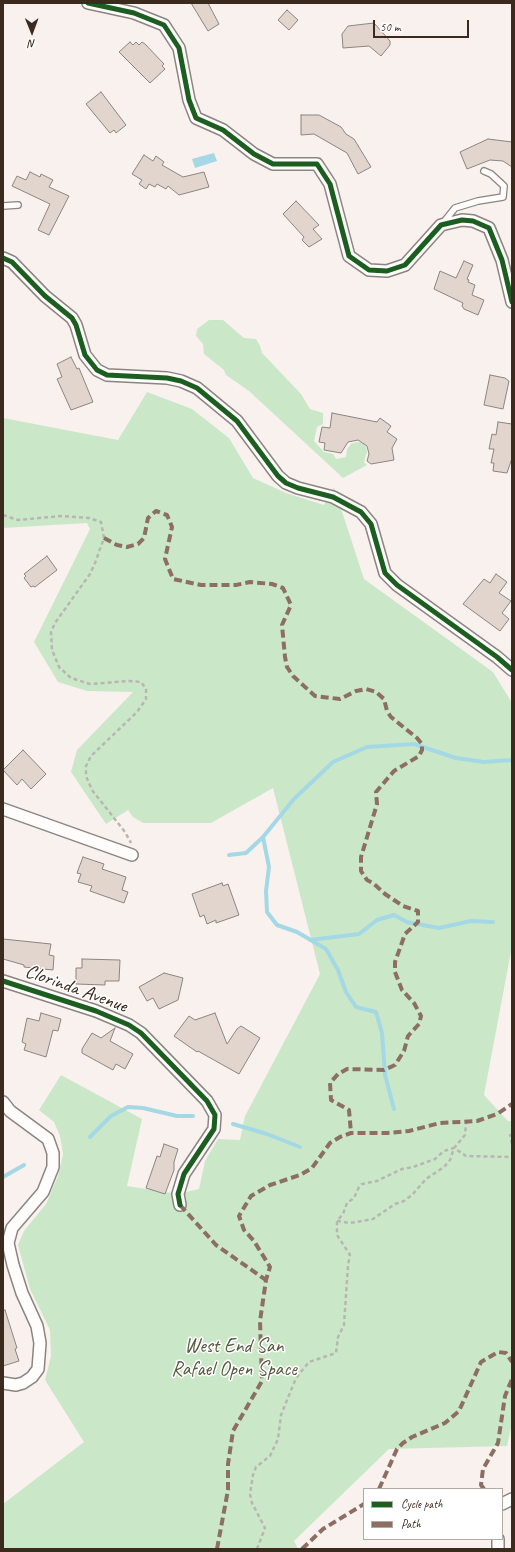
<!DOCTYPE html>
<html>
<head>
<meta charset="utf-8">
<style>
  body { margin:0 }
  #map { position:relative; width:515px; height:1552px; overflow:hidden; background:#f8f1ee; font-family:Caveat,sans-serif }
  canvas { display:block }
  .frame { position:absolute; inset:0; border:4px solid #3b2a1e; pointer-events:none }
  .legend { position:absolute; left:363px; top:1488px; width:140px; height:52px; box-sizing:border-box; background:#fff; border:1px solid #b1aaa5; margin:0; padding:5px 7px; list-style:none; font-size:12px; color:#3b2a1e }
  .legend li { display:flex; align-items:center; gap:8px; height:20px }
  .legend b { width:20px; border:1px solid #b1aaa5 }
  .north { position:absolute; left:12px; top:12px; width:40px; height:40px; -webkit-text-stroke:3px #fff; paint-order:stroke; rotate:179deg; font-size:11px; font-weight:700; line-height:16px; text-align:center; color:#3b2a1e }
  .north::after { content:''; display:block; margin:auto; width:14px; height:18px; background:#3b2a1e; clip-path:polygon(50% 0,100% 100%,50% 72%,0 100%) }
  .scale { position:absolute; left:373px; top:20px; width:96px; height:18px; box-sizing:border-box; border:2px solid #3b2a1e; border-top:0; padding-left:5px; font-size:12px; line-height:14px; white-space:nowrap; color:#3b2a1e; -webkit-text-stroke:3px #fff; paint-order:stroke }
</style>
</head>
<body>
<div id="map">
<canvas width="515" height="1552"></canvas>
<div class="frame"></div>
<ul class="legend">
<li><b style="height:5px;background:#1b5e20"></b>Cycle path</li>
<li><b style="height:5px;background:#8d6e63"></b>Path</li>
</ul>
<div class="north">N</div>
<div class="scale">50 m</div>
</div>
<script>
const context = document.querySelector('canvas').getContext('2d');
context.lineJoin = 'round';
function fill(path, color) { context.fillStyle = color; context.fill(path, 'evenodd'); }
const toPath = rows => new Path2D(rows.map(r => 'M' + r).join(''));
function stroke(path, color, width, dash) { context.strokeStyle = color; context.lineWidth = width; context.lineCap = dash ? 'butt' : 'round'; context.setLineDash(dash || []); context.stroke(path); }
function drawText(font, color, halo, rows, align = 'center') {
  context.font = font + ' Caveat,sans-serif'; context.lineWidth = 3; context.setLineDash([]); context.textBaseline = 'middle'; context.strokeStyle = halo; context.fillStyle = color; for (const [text, x, y, turn = 0] of rows) {
    context.save(); context.translate(x, y); context.rotate((+turn || 0) * Math.PI / 180); context.textAlign = isNaN(turn) ? turn : align; if (halo) context.strokeText(text, 0, 0); context.fillText(text, 0, 0); context.restore();
  }
}
const green = toPath([
  [209,320,223,320,244,338,256,339,260,346,262,353,301,394,310,409,323,413,323,424,317,427,314,441,324,452,333,454,336,459,346,457,347,449,351,444,357,442,363,443,366,447,367,452,364,462,367,465,343,478,249,391,226,375,224,370,204,354,203,344,196,336,197,329],
  [147,392,192,409,229,438,253,478,286,493,324,505,334,487,364,579,493,672,512,703,512,946,484,1095,508,1121,512,1121,512,1423,507,1446,389,1449,294,1541,298,1549,3,1549,3,1504,84,1442,45,1380,51,1356,50,1330,30,1289,18,1245,24,1231,46,1204,58,1176,63,1154,60,1136,54,1122,39,1110,61,1075,142,1119,127,1186,178,1194,199,1189,205,1161,218,1139,240,1140,245,1116,320,974,273,788,211,823,143,823,133,817,128,810,106,824,71,772,77,750,133,692,87,691,58,682,34,642,90,529,87,523,3,528,3,418,118,440]
]);
const water = toPath([
  [214,153,217,161,195,168,192,159]
]);
const stream = toPath([
  [263,837,269,867,266,891,267,912,277,925,297,932,326,949,338,970,346,992,356,1007,376,1012,382,1033,385,1075,394,1109],
  [229,855,246,853,263,837,294,799,333,762,367,747,414,744,456,758,484,762,512,760],
  [310,940,359,934,377,920,394,915,407,922,439,928,471,921,493,922],
  [233,1124,267,1134,300,1147],
  [90,1137,111,1116,128,1107,143,1108,177,1116,193,1116],
  [3,1177,24,1165]
]);
const building = toPath([
  [191,3,208,3,219,24,208,31,191,3],
  [287,10,298,20,289,30,278,20,287,10],
  [374,23,390,41,390,45,381,56,369,46,343,48,342,34,348,26,374,23],
  [130,42,133,45,136,42,139,45,142,42,145,44,164,64,162,66,165,69,150,83,119,52,130,42],
  [101,92,126,125,116,133,114,130,110,133,86,104,101,92],
  [301,115,319,115,341,127,346,134,354,139,371,167,358,174,347,153,314,134,301,135,301,115],
  [488,139,512,142,512,167,503,161,490,160,467,169,460,152,488,139],
  [144,155,153,161,156,156,164,162,162,165,183,177,204,172,209,187,179,195,168,186,166,189,157,184,155,187,149,184,146,189,139,184,142,180,132,174,144,155],
  [30,172,40,177,41,174,53,180,49,187,69,196,49,235,38,230,50,204,12,186,17,176,26,180,30,172],
  [296,201,319,225,313,229,322,239,309,247,302,240,304,237,283,214,296,201],
  [464,261,473,265,467,279,469,280,468,282,475,285,472,295,484,300,478,315,464,309,462,306,463,303,434,289,440,271,456,278,464,261],
  [71,357,77,369,79,368,93,402,71,410,57,379,62,377,57,364,71,357],
  [490,375,505,378,509,381,503,409,484,405,490,375],
  [332,413,377,422,380,418,391,426,387,432,397,439,392,448,394,460,371,464,367,461,369,454,367,446,358,440,348,442,341,453,324,450,325,443,319,442,322,427,330,428,332,413],
  [498,422,512,424,512,458,507,473,493,471,494,463,491,463,494,449,489,449,492,434,496,435,498,422],
  [47,556,57,570,35,587,33,586,31,587,24,578,26,576,24,574,47,556],
  [496,574,507,582,499,593,511,601,502,613,509,619,500,631,463,604,484,579,490,583,496,574],
  [23,750,46,774,31,789,22,779,17,785,3,770,23,750],
  [83,857,104,864,102,869,126,877,122,890,128,892,124,903,90,891,92,886,78,882,81,874,77,873,83,857],
  [222,883,223,886,228,884,239,915,216,923,216,920,207,924,204,915,200,917,192,894,222,883],
  [3,939,51,944,49,955,54,956,53,970,24,967,24,965,3,959,3,939],
  [82,959,120,960,119,981,105,981,105,985,76,984,76,968,82,968,82,959],
  [164,973,183,978,178,1000,159,1009,153,998,147,1001,139,987,164,973],
  [41,1013,61,1019,58,1031,53,1030,46,1057,24,1050,26,1044,22,1042,27,1018,39,1021,41,1013],
  [215,1013,227,1044,237,1029,241,1026,260,1038,239,1074,198,1051,197,1052,174,1036,189,1016,195,1020,215,1013],
  [115,1028,110,1041,133,1054,125,1069,116,1064,113,1070,82,1053,82,1049,92,1033,101,1038,115,1028],
  [164,1144,178,1149,174,1162,174,1170,165,1194,146,1188,157,1156,160,1157,164,1144],
  [5,1310,17,1348,15,1349,19,1361,3,1366,3,1311,5,1310]
]);
const path = toPath([
  [3,515,18,520,61,516,89,518,101,522,104,538,95,563,90,574,55,623,51,632,52,650,59,667,71,678,90,684,129,681,141,682,146,689,146,699,137,712,91,756,86,766,86,776,92,790,125,832,131,843],
  [512,1136,510,1135,512,1144],
  [337,1221,350,1223,373,1219,395,1204,404,1201,412,1195,426,1179,444,1167,450,1160,454,1148,465,1135,466,1123],
  [257,1549,265,1528,252,1503,250,1494,253,1475,256,1467,270,1456,278,1439,281,1415,296,1378,309,1362,336,1353,338,1337,344,1325,348,1265,350,1255,337,1235,337,1221,343,1214,347,1203,354,1198,359,1187,362,1184,377,1181,402,1169,413,1167,435,1159,444,1151,454,1148,466,1156,512,1157]
]);
const service = toPath([
  [3,206,18,205],
  [443,223,455,208,478,201,503,197,504,186,491,174,484,171]
]);
const minor = toPath([
  [88,3,134,13,164,25,179,48,189,100,196,118,223,130,254,154,273,164,317,164,330,184,349,256,369,270,387,271,405,265,441,225,462,220,473,221,489,228,502,260,512,302],
  [3,258,12,262,45,296,72,318,76,325,85,355,97,370,107,375,167,378,181,381,197,388,237,421,278,476,286,483,298,488,333,497,361,512,371,524,385,573,397,585,497,657,512,670],
  [3,809,132,855],
  [3,981,96,1011,129,1025,141,1033,207,1101,215,1115,214,1129,184,1174,178,1194,180,1205],
  [3,1102,10,1111,48,1139,53,1153,53,1167,43,1192,12,1228,8,1243,13,1265,22,1293,37,1326,40,1343,38,1369,32,1377,23,1383,16,1385,3,1383],
  [502,1504,512,1499],
  [498,1549,498,1539]
]);
const quiet = toPath([
  [104,538,117,545,127,547,138,544,144,538,148,518,156,511,167,515,172,527,165,559,173,579,201,585,236,585,250,582,272,584,283,588,291,605,282,625,285,657,287,667,293,676,315,696,340,699,356,691,366,689,376,692,384,699,387,711,391,717,417,738,422,744,422,750,419,756,394,771,376,792,377,804,361,857,361,871,367,880,373,883,385,894,403,906,418,911,418,922,405,934,395,962,395,972,402,990,414,1003,421,1016,419,1024,408,1036,404,1051,395,1065,384,1070,347,1069,338,1074,330,1083,331,1100,349,1110,351,1133],
  [180,1205,216,1245,266,1280],
  [379,1489,397,1449,403,1443,412,1437,445,1423,459,1411,481,1362,498,1352,506,1353,512,1362],
  [484,1489,481,1485,483,1469,498,1443,505,1396,512,1379],
  [217,1549,228,1490,228,1464,233,1431,262,1381,260,1321,266,1280,270,1267,254,1241,244,1230,239,1216,251,1196,270,1185,300,1175,312,1168,330,1143,340,1137,351,1133,387,1133,409,1131,440,1123,477,1121,497,1114,512,1104],
  [302,1549,323,1529,364,1504]
]);
const cycleway = toPath([
  [88,3,134,13,164,25,179,48,189,100,196,118,223,130,254,154,273,164,317,164,330,184,349,256,369,270,387,271,405,265,441,225,462,220,473,221,489,228,502,260,512,302],
  [3,258,12,262,45,296,72,318,76,325,85,355,97,370,107,375,167,378,181,381,197,388,237,421,278,476,286,483,298,488,333,497,361,512,371,524,385,573,397,585,497,657,512,670],
  [3,981,96,1011,129,1025,141,1033,207,1101,215,1115,214,1129,184,1174,178,1194,180,1205]
]);
const streetNames = [
  ["Clorinda Avenue",76,989,20]
];
const parkNames = [
  ["West End San",234,1347],
  ["Rafael Open Space",234,1370]
];
fill(green, '#cae8c8');
fill(water, '#a4d8e4');
stroke(stream, '#a4d8e4', 4);
fill(building, '#e2d5ce');
stroke(building, '#8b8581', 1);
stroke(service, '#8b8581', 8);
stroke(minor, '#8b8581', 14);
stroke(path, '#b8b6b3', 2.5, [4, 3]);
stroke(service, '#fefdfc', 5.5);
stroke(minor, '#fefdfc', 11);
stroke(quiet, '#8d6e63', 4, [8, 4]);
stroke(cycleway, '#1b5e20', 5);
drawText('20px', '#3b2a1e', '#fff', streetNames);
drawText('20px', '#565840', '#fff', parkNames);
</script>
</body>
</html>
